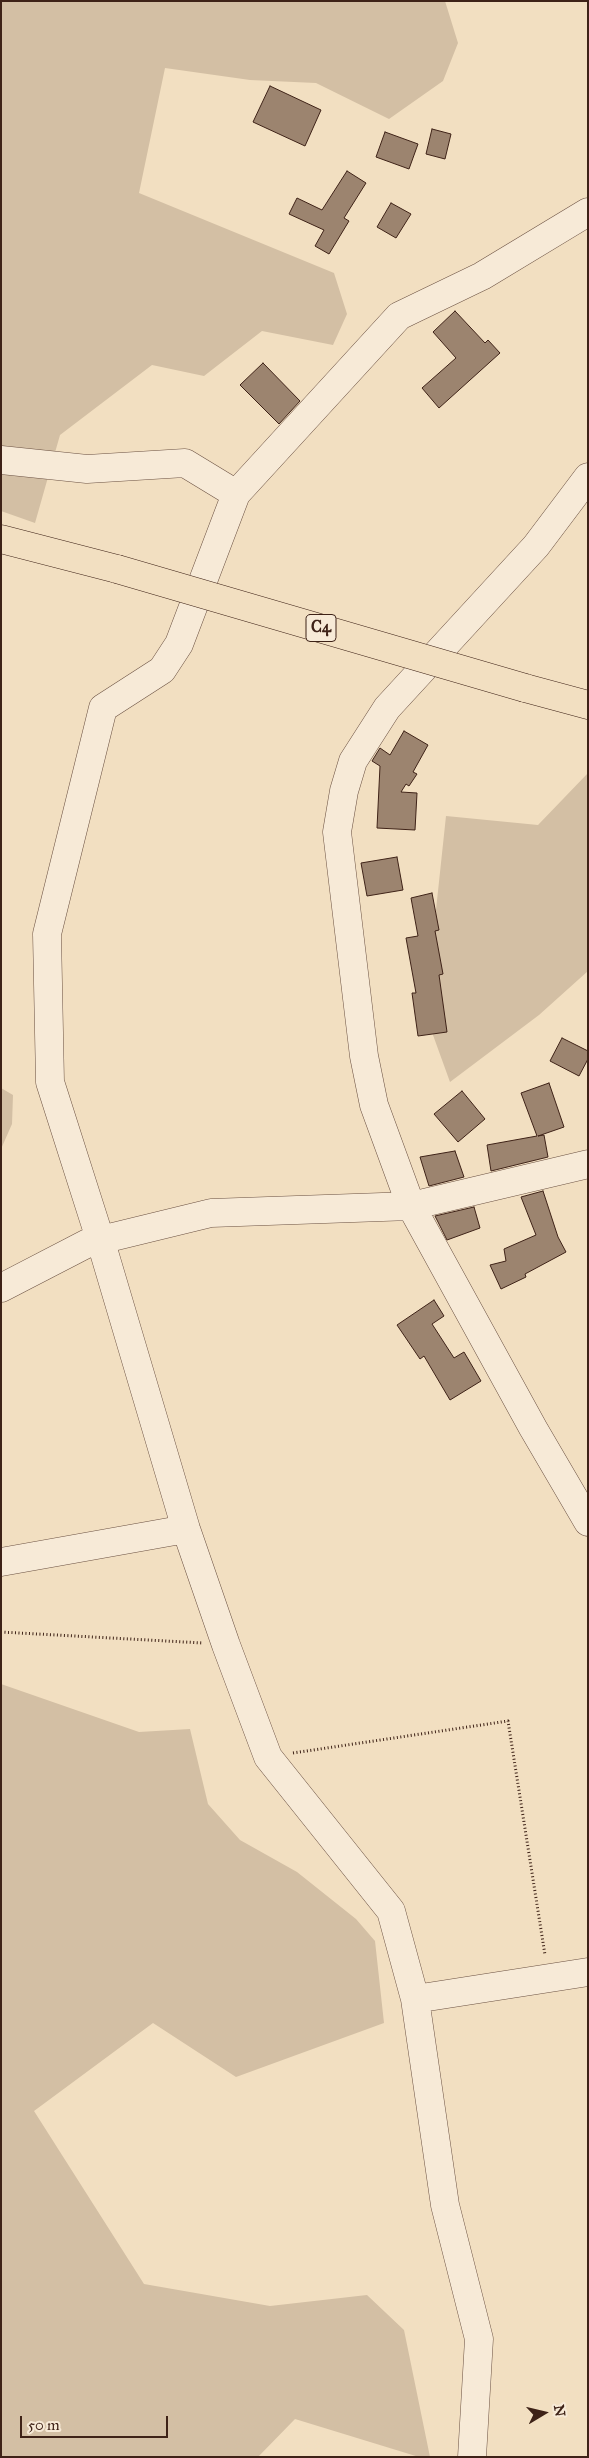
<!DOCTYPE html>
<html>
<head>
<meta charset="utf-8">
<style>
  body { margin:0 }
  #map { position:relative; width:589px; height:2458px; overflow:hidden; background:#f2dfc1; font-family:"IM FELL Great Primer",serif }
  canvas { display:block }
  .frame { position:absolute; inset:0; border:2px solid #3e2217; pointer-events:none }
  .north { position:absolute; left:519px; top:2388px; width:50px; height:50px; -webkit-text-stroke:4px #f7ead7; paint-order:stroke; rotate:81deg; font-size:14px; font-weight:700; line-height:20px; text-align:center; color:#3e2217 }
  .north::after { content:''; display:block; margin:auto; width:18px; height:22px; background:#3e2217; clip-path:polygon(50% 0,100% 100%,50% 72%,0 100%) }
  .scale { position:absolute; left:20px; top:2416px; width:148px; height:22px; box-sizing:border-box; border:2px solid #3e2217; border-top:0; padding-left:6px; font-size:15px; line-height:18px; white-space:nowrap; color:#3e2217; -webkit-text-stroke:4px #f7ead7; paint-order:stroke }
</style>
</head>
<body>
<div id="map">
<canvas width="589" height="2458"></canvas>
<div class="frame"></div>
<div class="north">N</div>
<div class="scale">50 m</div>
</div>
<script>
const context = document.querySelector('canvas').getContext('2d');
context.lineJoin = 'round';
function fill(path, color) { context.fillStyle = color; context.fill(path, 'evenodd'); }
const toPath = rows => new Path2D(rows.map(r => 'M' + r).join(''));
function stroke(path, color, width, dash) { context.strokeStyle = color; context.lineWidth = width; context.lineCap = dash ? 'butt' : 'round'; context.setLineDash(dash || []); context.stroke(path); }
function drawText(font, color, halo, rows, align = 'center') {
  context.font = font + ' "IM FELL Great Primer",serif'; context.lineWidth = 4; context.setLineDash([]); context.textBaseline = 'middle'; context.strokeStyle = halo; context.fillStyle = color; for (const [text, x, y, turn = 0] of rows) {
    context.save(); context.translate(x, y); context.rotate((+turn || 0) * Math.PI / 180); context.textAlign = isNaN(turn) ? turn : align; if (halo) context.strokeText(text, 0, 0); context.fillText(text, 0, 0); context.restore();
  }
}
const green = toPath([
  [1,1,445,1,458,43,443,81,389,119,316,83,250,80,165,68,139,193,334,273,347,314,333,345,262,331,204,376,152,365,60,435,35,523,1,511],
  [588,773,588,971,539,1015,450,1082,425,1013,446,816,538,825],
  [1,1088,13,1095,12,1124,1,1149],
  [1,1684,139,1732,190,1729,208,1804,240,1840,297,1872,356,1919,375,1941,384,2023,236,2077,153,2023,34,2111,144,2284,270,2306,367,2295,404,2330,430,2457,419,2457,295,2419,258,2457,1,2457]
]);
const building = toPath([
  [270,86,321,110,305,146,253,122,270,86],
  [432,129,451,134,445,159,426,154,432,129],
  [385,132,418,144,409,169,376,157,385,132],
  [347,171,366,183,344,218,349,221,329,254,315,246,324,230,289,214,297,198,322,210,347,171],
  [391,203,411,214,396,238,377,227,391,203],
  [455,311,485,343,488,340,500,353,439,408,422,388,456,358,433,332,455,311],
  [263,363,300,401,279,424,240,385,263,363],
  [404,731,428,745,413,772,417,774,409,786,406,784,401,792,417,793,415,830,377,828,380,766,372,761,380,748,390,755,404,731],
  [397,857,403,890,367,896,361,863,397,857],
  [432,893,439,930,435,931,443,974,439,975,447,1032,418,1036,412,993,416,993,406,938,418,936,411,898,432,893],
  [562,1038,588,1051,588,1059,579,1076,550,1061,562,1038],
  [549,1083,564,1127,538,1136,544,1135,548,1157,491,1171,487,1145,537,1136,521,1093,549,1083],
  [462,1091,485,1119,458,1142,434,1114,462,1091],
  [455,1151,464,1177,429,1186,420,1157,455,1151],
  [543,1191,558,1237,566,1252,525,1274,526,1277,501,1289,490,1265,506,1261,504,1249,536,1235,521,1197,543,1191],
  [474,1207,480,1228,447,1240,435,1216,474,1207],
  [434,1300,444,1316,432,1324,454,1358,464,1352,481,1381,450,1400,424,1356,420,1359,397,1325,434,1300]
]);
const path = toPath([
  [1,1632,203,1643],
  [293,1753,508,1721,545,1955]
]);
const minor = toPath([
  [1,460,87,469,185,463,236,494],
  [588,477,536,546,387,708,353,761,344,791,337,832,364,1056,374,1105,411,1206,533,1428,588,1522],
  [1,1288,88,1243,211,1213,411,1206,588,1164],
  [1,1562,186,1529],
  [415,1999,588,1972],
  [472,2457,479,2339,445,2205,415,1999,391,1911,268,1757,226,1645,186,1529,101,1242,50,1082,47,934,103,708,162,670,179,644,236,494,399,316,482,276,588,212]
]);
const highway = toPath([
  [1,539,117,569],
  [525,688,588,705]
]);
const highwayBridge = toPath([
  [117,569,525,688]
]);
const shields = [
  [321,628,30]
];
const shieldNames = [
  ["C4",321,628]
];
fill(green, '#d3bfa4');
fill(building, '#9c846f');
stroke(building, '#3e2217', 1);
stroke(minor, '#6b5142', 29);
stroke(highway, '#3e2217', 29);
stroke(path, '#3e2217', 3, [1, 2.5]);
stroke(minor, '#f7ead7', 28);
stroke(highway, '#f2dfc1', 28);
stroke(highwayBridge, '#3e2217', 29, []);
stroke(highwayBridge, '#f2dfc1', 28);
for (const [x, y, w] of shields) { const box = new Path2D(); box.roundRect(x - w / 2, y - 13.5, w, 27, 4); context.fillStyle = '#f7ead7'; context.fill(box); stroke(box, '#3e2217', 1); }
drawText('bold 16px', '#3e2217', null, shieldNames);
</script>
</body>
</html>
